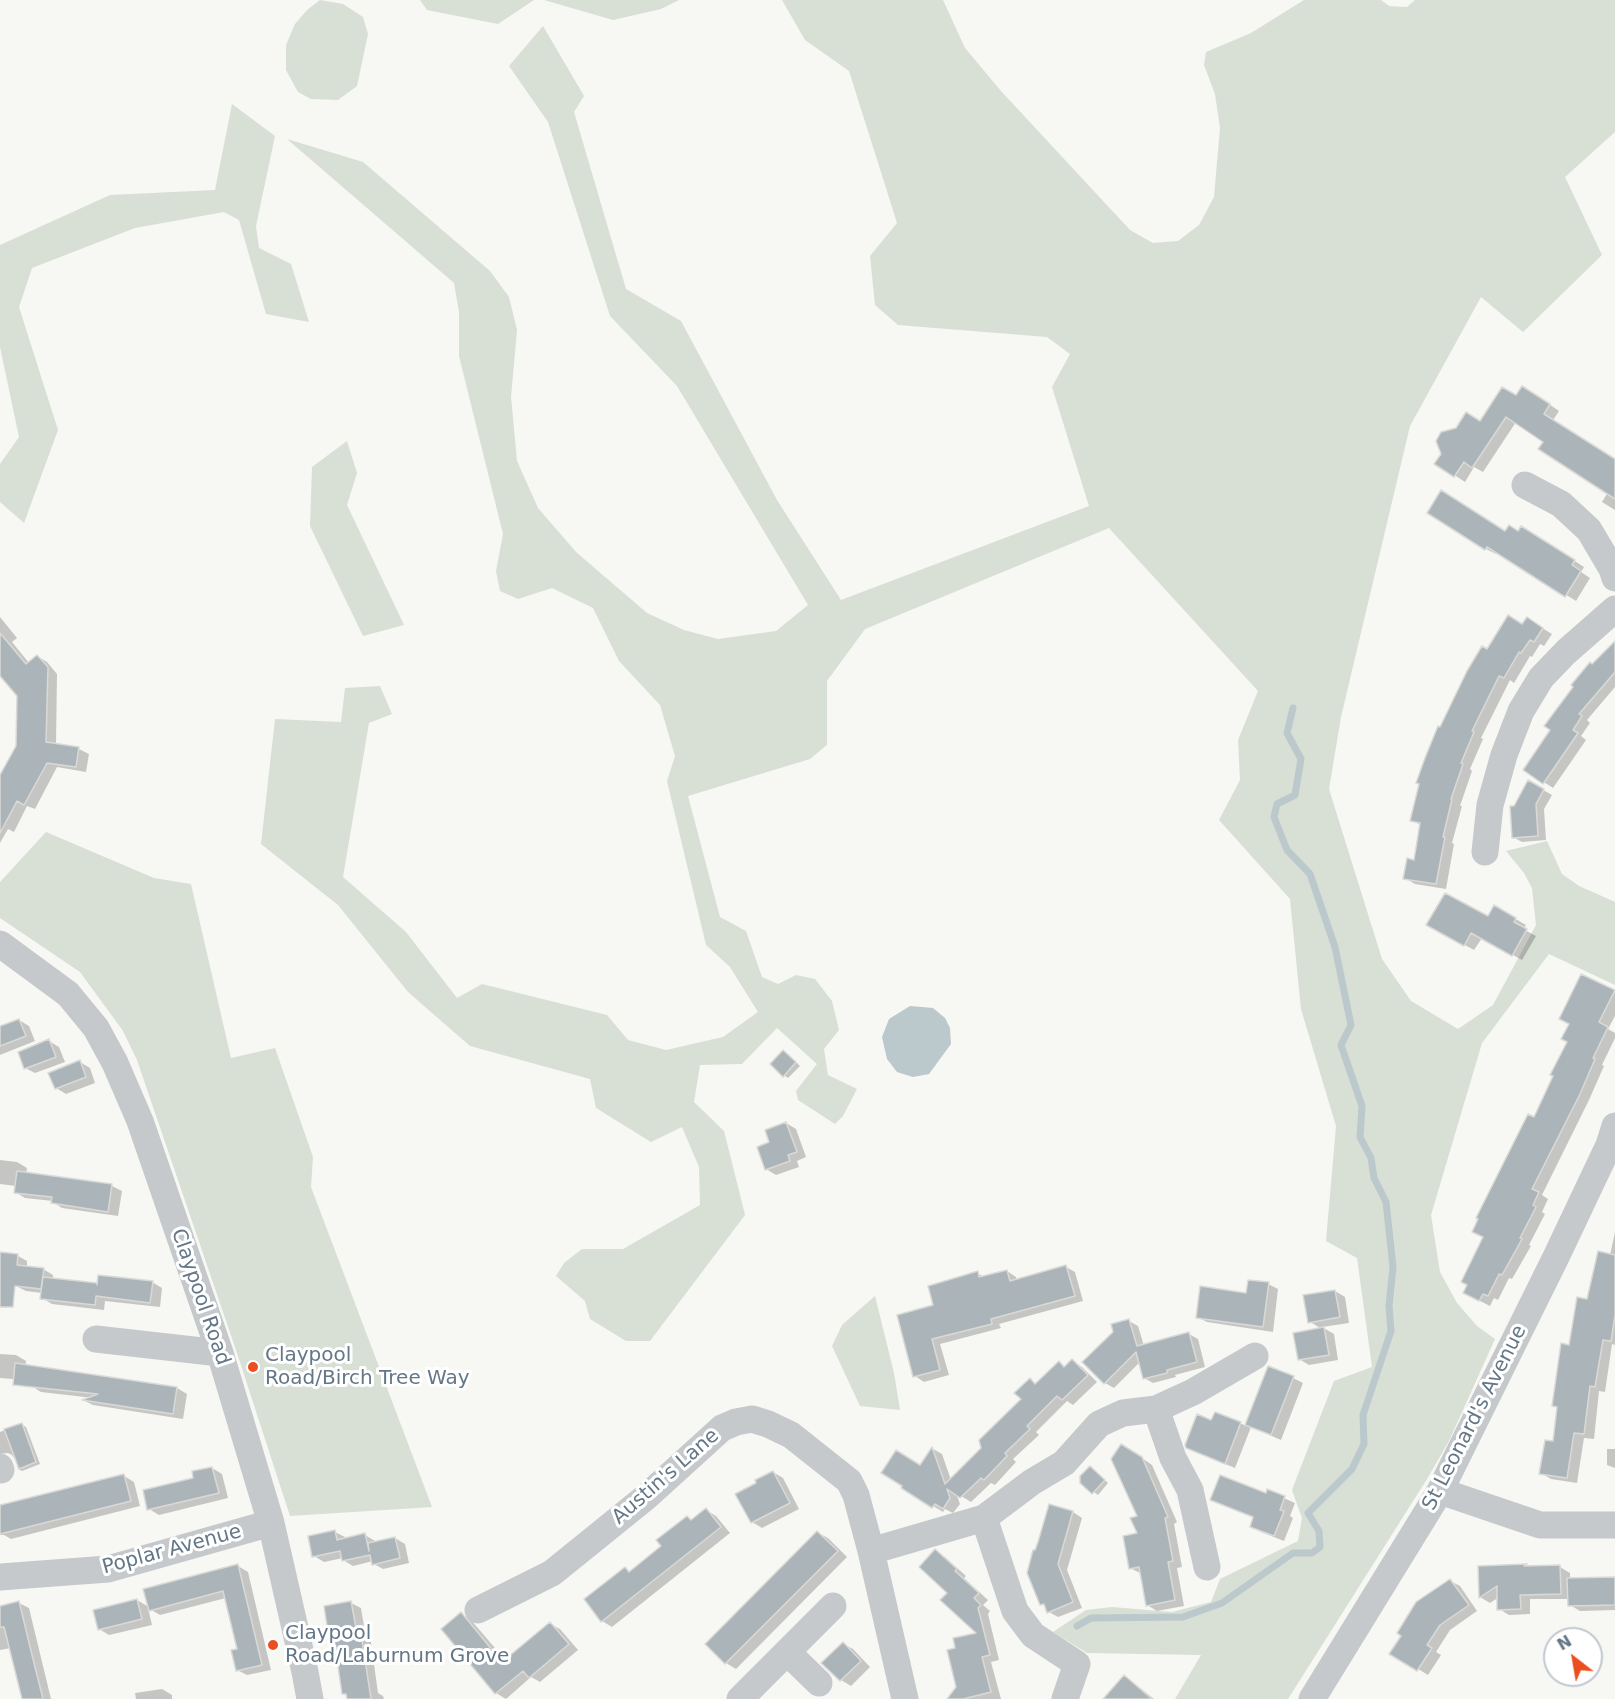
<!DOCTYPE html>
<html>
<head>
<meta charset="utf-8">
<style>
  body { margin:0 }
  #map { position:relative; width:1615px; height:1699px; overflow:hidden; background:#f7f7f4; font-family:"DejaVu Sans",sans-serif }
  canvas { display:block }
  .north { position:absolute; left:1543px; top:1627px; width:60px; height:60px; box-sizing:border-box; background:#fff; border:2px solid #c1c9cf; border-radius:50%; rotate:329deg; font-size:16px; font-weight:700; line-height:24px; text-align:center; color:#647787 }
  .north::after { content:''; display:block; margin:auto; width:21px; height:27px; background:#ec4f1f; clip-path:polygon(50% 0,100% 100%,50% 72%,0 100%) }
</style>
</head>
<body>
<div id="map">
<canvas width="1615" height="1699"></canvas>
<div class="north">N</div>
</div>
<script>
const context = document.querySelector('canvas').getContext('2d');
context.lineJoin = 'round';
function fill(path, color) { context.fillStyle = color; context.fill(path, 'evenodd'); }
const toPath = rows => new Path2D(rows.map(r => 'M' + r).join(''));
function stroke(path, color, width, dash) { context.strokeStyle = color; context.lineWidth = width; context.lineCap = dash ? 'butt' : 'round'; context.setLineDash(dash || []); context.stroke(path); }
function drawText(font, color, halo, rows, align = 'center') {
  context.font = font + ' "DejaVu Sans",sans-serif'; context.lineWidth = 6; context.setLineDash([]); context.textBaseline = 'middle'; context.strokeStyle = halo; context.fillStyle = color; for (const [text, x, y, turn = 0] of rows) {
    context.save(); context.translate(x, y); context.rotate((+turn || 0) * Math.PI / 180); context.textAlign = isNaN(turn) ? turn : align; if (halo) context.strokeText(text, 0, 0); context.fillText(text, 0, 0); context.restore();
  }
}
const green = toPath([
  [320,0,343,4,363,17,368,34,357,86,338,100,311,99,298,92,286,70,286,45,295,24,307,10],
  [420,0,534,0,498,24,427,10],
  [544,0,679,0,661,9,613,20],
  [782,0,943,0,965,48,1001,91,1130,230,1153,243,1178,241,1199,225,1214,197,1220,128,1215,94,1204,65,1206,52,1251,33,1304,0,1381,0,1389,6,1407,7,1415,0,1615,0,1615,132,1565,177,1602,255,1523,332,1481,297,1410,426,1341,717,1329,789,1382,959,1411,1001,1458,1029,1493,1005,1536,925,1532,888,1524,873,1506,851,1547,841,1562,874,1579,886,1615,902,1615,985,1549,954,1482,1043,1431,1215,1440,1272,1457,1303,1477,1326,1495,1339,1449,1441,1427,1479,1288,1699,1175,1699,1201,1655,1087,1653,1053,1632,1086,1610,1112,1607,1172,1612,1211,1602,1220,1579,1298,1541,1302,1518,1292,1490,1334,1381,1372,1367,1357,1258,1326,1241,1336,1126,1301,1009,1290,899,1219,820,1240,780,1238,740,1258,691,1109,528,865,629,827,681,827,745,810,759,688,796,720,917,746,931,762,977,778,984,796,975,815,979,832,1001,839,1030,824,1049,828,1075,857,1089,843,1116,835,1124,798,1100,796,1091,817,1064,777,1028,742,1064,700,1065,694,1102,724,1131,745,1215,650,1341,626,1341,590,1319,585,1301,556,1276,564,1263,582,1249,623,1249,700,1205,699,1167,682,1127,651,1142,596,1108,590,1079,470,1046,408,992,338,905,261,844,275,719,341,722,345,688,380,686,392,714,369,723,343,877,406,932,457,998,482,984,607,1015,628,1040,666,1050,723,1037,758,1012,730,967,706,945,667,781,675,756,660,705,619,661,593,608,552,588,518,599,500,591,496,571,503,534,459,356,459,312,454,283,287,139,363,162,490,271,509,297,517,330,511,397,517,461,538,508,576,552,647,613,684,630,718,639,776,631,808,605,677,386,610,316,548,122,509,66,543,26,584,96,574,112,626,289,681,321,777,500,841,600,1089,506,1052,387,1070,354,1047,337,898,325,875,305,870,256,897,223,849,71,805,40],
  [232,104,275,136,256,226,259,248,291,264,309,322,266,314,239,220,224,212,135,228,32,268,19,307,58,430,24,523,0,502,0,464,19,437,0,347,0,245,110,195,215,190],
  [347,441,357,473,347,505,404,625,363,636,310,526,312,467],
  [46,832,154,878,191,884,231,1058,275,1048,313,1157,311,1187,432,1507,290,1516,237,1353,137,1060,123,1031,80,972,0,918,0,882],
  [875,1296,894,1373,900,1410,860,1406,832,1346,842,1325]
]);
const water = toPath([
  [910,1006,933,1008,945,1018,950,1028,951,1044,929,1074,913,1077,897,1072,887,1059,882,1037,889,1019]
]);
const shadow = toPath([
  [1533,393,1559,411,1553,420,1615,460,1615,510,1602,502,1608,492,1545,441,1516,422,1483,472,1474,467,1465,482,1436,463,1480,422,1517,397],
  [1442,492,1506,532,1531,533,1584,567,1581,572,1590,578,1576,601,1497,552,1496,554,1486,549],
  [0,617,17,638,12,642,29,663,37,656,47,662,57,674,56,745,79,749,89,754,86,772,57,767,35,809,27,806,14,832,8,829,0,843,0,778,18,746,18,696,0,674],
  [1537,625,1552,634,1544,646,1540,644,1532,657,1530,656,1514,683,1510,680,1481,738,1483,739,1470,769,1472,771,1460,806,1462,806,1452,843,1454,844,1446,889,1415,884,1405,878,1415,861,1422,826,1411,820,1441,729,1488,651,1523,626],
  [1615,643,1615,687,1587,720,1590,723,1581,736,1586,740,1553,788,1525,770,1593,666],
  [1529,782,1552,795,1544,809,1546,840,1522,842,1513,837],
  [1495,907,1526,925,1523,929,1536,936,1522,960,1482,938,1474,950,1428,925,1488,918],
  [1582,976,1615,992,1615,1016,1608,1029,1615,1033,1615,1038,1602,1065,1604,1066,1589,1100,1542,1195,1548,1199,1542,1212,1545,1214,1529,1245,1531,1246,1512,1279,1509,1278,1498,1300,1494,1298,1490,1306,1474,1298,1484,1237,1568,1042,1571,1024],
  [19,1020,29,1026,35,1041,0,1055,0,1027],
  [49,1041,59,1047,65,1062,35,1073,25,1068],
  [788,1054,800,1066,788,1078,784,1075],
  [80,1062,90,1068,95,1083,66,1094,56,1088],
  [786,1123,796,1129,806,1157,797,1161,799,1167,776,1175,766,1169,771,1143],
  [0,1160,17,1162,27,1168,26,1174,112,1186,122,1191,118,1216,62,1208,53,1202,53,1201,25,1198,15,1192,16,1186,0,1184],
  [1615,1232,1615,1345,1612,1344,1605,1392,1599,1391,1594,1439,1584,1438,1577,1483,1551,1479,1541,1473,1554,1443,1558,1408,1554,1406,1570,1346,1588,1300,1610,1255],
  [0,1254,18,1256,27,1261,27,1267,43,1269,53,1275,53,1279,98,1286,152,1282,162,1288,160,1307,105,1301,104,1310,52,1304,42,1298,42,1293,26,1291,0,1278],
  [1066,1267,1075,1272,1083,1301,999,1324,1001,1328,940,1344,949,1375,924,1382,915,1376,935,1306,977,1273,984,1277,1007,1271,1016,1277,1017,1281],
  [1268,1284,1278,1289,1273,1332,1207,1322,1197,1317],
  [1335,1291,1345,1297,1349,1323,1322,1327,1334,1334,1338,1360,1309,1365,1299,1359,1322,1329,1310,1322],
  [1129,1321,1138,1326,1144,1346,1189,1334,1198,1339,1205,1367,1175,1375,1176,1377,1153,1383,1144,1378,1140,1362,1114,1388,1105,1383,1084,1362],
  [0,1354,16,1355,26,1361,24,1380,0,1378],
  [1072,1361,1082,1367,1097,1382,1073,1405,1067,1401,1036,1432,1039,1435,1013,1459,1016,1462,995,1485,991,1483,971,1502,956,1493,960,1504,953,1513,945,1509,943,1512,903,1488,921,1467,933,1449,942,1454,951,1480,983,1449,1023,1399,1030,1380,1037,1384,1059,1363,1066,1367],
  [1269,1368,1293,1378,1303,1383,1281,1440,1251,1427,1235,1468,1198,1453,1188,1447,1212,1422,1240,1423,1246,1426],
  [71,1374,177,1388,187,1394,183,1419,93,1405,85,1401,93,1398,41,1392,33,1387],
  [21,1424,26,1427,40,1464,22,1471,18,1469,16,1461,12,1455,8,1453,0,1454,0,1432],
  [1607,1449,1615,1449,1615,1468,1607,1465],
  [1132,1451,1152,1465,1177,1522,1174,1524,1182,1567,1177,1568,1184,1606,1157,1611,1147,1605,1142,1574,1130,1568,1140,1535],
  [212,1468,222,1474,228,1498,159,1515,149,1509],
  [1094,1470,1108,1483,1098,1495,1082,1483],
  [773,1472,783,1478,799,1509,762,1528,752,1522,758,1483],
  [124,1476,134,1482,140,1506,11,1539,4,1535,0,1535,0,1507],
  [1268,1491,1295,1503,1290,1516,1293,1518,1284,1541,1261,1532,1251,1526,1255,1518,1222,1505,1267,1495],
  [706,1510,716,1516,730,1533,612,1627,602,1621,586,1599,625,1569,632,1572,663,1546,687,1518,693,1521],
  [1073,1512,1082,1518,1067,1570,1082,1608,1058,1617,1049,1612,1047,1607,1041,1604],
  [335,1532,345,1537,345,1539,365,1535,375,1541,375,1543,395,1538,405,1544,409,1563,383,1569,374,1564,373,1561,353,1566,343,1560,343,1558,324,1562,314,1556],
  [818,1533,828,1538,847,1557,736,1669,726,1663,707,1644],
  [935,1551,945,1557,966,1576,964,1578,988,1600,983,1605,990,1611,988,1614,999,1660,991,1662,1001,1699,956,1699,958,1688,957,1649,979,1634,949,1593],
  [238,1566,248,1572,271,1670,247,1675,237,1670,239,1650,226,1598,160,1615,148,1608,152,1625,109,1635,99,1629,137,1600,149,1607],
  [1560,1567,1570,1573,1570,1579,1615,1578,1615,1610,1580,1611,1570,1605,1569,1599,1530,1599,1530,1614,1509,1615,1499,1609,1499,1597,1490,1603,1480,1597,1479,1568],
  [1450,1581,1460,1586,1477,1611,1450,1630,1436,1652,1441,1655,1428,1675,1392,1653],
  [19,1603,29,1608,51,1699,23,1699,11,1648,0,1650,0,1608],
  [351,1603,361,1608,365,1632,370,1635,378,1693,383,1696,384,1699,349,1699,348,1696,343,1693,335,1635,330,1632],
  [461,1614,471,1620,506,1661,550,1624,560,1629,578,1650,540,1682,531,1677,506,1699,496,1693,443,1629],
  [843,1644,853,1649,870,1667,851,1686,841,1680,823,1663],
  [1125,1677,1134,1683,1154,1699,1108,1699],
  [162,1689,172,1695,172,1699,136,1699,135,1693]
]);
const stream = toPath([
  [1077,1626,1091,1618,1183,1617,1222,1603,1293,1553,1312,1553,1320,1547,1319,1531,1308,1513,1352,1469,1364,1444,1363,1415,1391,1331,1389,1306,1393,1267,1386,1202,1374,1178,1371,1158,1360,1137,1362,1106,1341,1045,1351,1025,1335,947,1310,874,1287,850,1274,817,1277,804,1295,795,1301,759,1287,733,1293,708]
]);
const building = toPath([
  [1522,386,1550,404,1544,414,1615,459,1615,499,1538,449,1543,442,1506,417,1472,468,1464,462,1454,477,1434,464,1441,454,1436,441,1441,432,1456,428,1466,412,1480,421,1502,387,1516,395,1522,386],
  [1441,490,1505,531,1509,525,1518,531,1521,526,1575,560,1572,565,1581,571,1565,597,1487,547,1485,550,1427,513,1441,490],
  [1508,615,1522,624,1527,617,1543,628,1534,642,1530,640,1521,653,1519,652,1504,678,1499,676,1472,731,1474,732,1461,763,1463,764,1451,799,1452,799,1443,837,1445,837,1436,884,1403,879,1407,858,1414,860,1420,823,1410,821,1419,784,1416,783,1425,758,1438,726,1440,727,1467,671,1482,646,1487,649,1508,615],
  [0,633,26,664,37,655,48,667,46,742,79,747,76,767,47,763,24,805,17,801,0,833,0,775,16,746,17,696,0,676,0,633],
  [1615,641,1615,672,1579,714,1582,716,1573,730,1578,733,1543,784,1523,770,1550,730,1544,726,1573,687,1571,685,1590,662,1592,664,1615,641],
  [1528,780,1544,789,1536,804,1538,836,1512,838,1510,806,1514,806,1528,780],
  [1445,893,1488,916,1494,905,1516,918,1514,922,1527,929,1512,956,1471,933,1464,946,1426,925,1445,893],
  [1581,974,1615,990,1599,1022,1608,1027,1593,1058,1595,1059,1580,1094,1532,1189,1539,1192,1533,1205,1536,1207,1520,1238,1522,1239,1502,1275,1499,1274,1488,1296,1483,1294,1479,1301,1463,1293,1467,1285,1461,1282,1483,1237,1472,1232,1478,1219,1476,1218,1528,1114,1534,1117,1553,1076,1550,1075,1567,1042,1561,1039,1569,1024,1559,1019,1581,974],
  [19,1019,26,1036,0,1046,0,1026,19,1019],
  [49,1039,56,1057,24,1069,18,1052,49,1039],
  [783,1050,796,1062,783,1077,770,1064,783,1050],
  [80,1060,86,1077,55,1089,48,1073,80,1060],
  [786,1122,797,1152,788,1155,790,1161,765,1170,757,1147,769,1142,765,1130,786,1122],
  [17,1171,112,1184,108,1212,51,1203,52,1197,14,1193,17,1171],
  [1598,1251,1615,1255,1615,1315,1611,1341,1603,1340,1595,1387,1590,1386,1584,1434,1574,1433,1567,1478,1539,1474,1545,1440,1553,1441,1557,1407,1552,1406,1561,1343,1569,1345,1577,1297,1587,1299,1598,1251],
  [0,1252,18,1254,17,1265,44,1268,41,1289,15,1286,13,1307,0,1307,0,1252],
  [1066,1265,1075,1296,991,1319,992,1324,932,1339,940,1370,913,1377,897,1315,933,1305,928,1286,978,1271,979,1277,1007,1270,1010,1281,1066,1265],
  [98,1275,153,1281,150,1303,96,1296,95,1305,40,1299,43,1277,97,1283,97,1285,98,1275],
  [1248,1280,1269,1282,1263,1327,1196,1318,1200,1286,1246,1293,1248,1280],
  [1335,1290,1340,1317,1308,1323,1303,1295,1335,1290],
  [1129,1319,1137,1346,1189,1332,1197,1362,1167,1370,1167,1373,1143,1379,1136,1352,1104,1384,1082,1362,1113,1332,1111,1324,1129,1319],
  [1324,1327,1329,1355,1298,1360,1293,1333,1324,1327],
  [1072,1359,1088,1375,1062,1400,1057,1396,1027,1426,1030,1429,1005,1453,1007,1456,984,1480,981,1478,960,1498,947,1489,950,1498,943,1509,935,1504,932,1508,901,1488,902,1486,881,1473,896,1450,920,1465,932,1447,945,1484,981,1448,979,1440,1021,1399,1014,1393,1030,1378,1035,1384,1059,1361,1064,1367,1072,1359],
  [15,1363,177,1387,173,1414,82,1400,98,1394,13,1385,15,1363],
  [1268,1366,1294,1376,1271,1435,1245,1425,1268,1366],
  [1215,1412,1241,1422,1225,1464,1186,1448,1185,1445,1197,1414,1211,1420,1215,1412],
  [22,1423,36,1462,19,1469,4,1429,22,1423],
  [1121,1444,1142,1457,1168,1517,1165,1518,1173,1561,1168,1562,1175,1600,1146,1606,1139,1567,1129,1569,1123,1536,1137,1533,1130,1518,1137,1516,1111,1459,1121,1444],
  [1090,1466,1105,1480,1092,1494,1080,1483,1080,1476,1090,1466],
  [212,1467,219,1493,147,1510,143,1490,193,1478,192,1471,212,1467],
  [773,1471,790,1503,751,1523,735,1494,756,1483,755,1480,773,1471],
  [124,1474,131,1501,0,1534,0,1505,124,1474],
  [1220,1475,1266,1493,1267,1489,1285,1496,1280,1510,1284,1511,1274,1536,1250,1527,1253,1517,1210,1500,1220,1475],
  [1049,1504,1073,1511,1058,1564,1073,1602,1047,1613,1044,1604,1040,1605,1027,1573,1033,1550,1035,1550,1038,1542,1049,1504],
  [706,1508,721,1527,601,1622,584,1599,625,1567,629,1572,661,1546,656,1540,687,1516,691,1520,706,1508],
  [335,1530,337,1540,365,1533,369,1551,368,1543,395,1537,400,1558,372,1565,370,1555,342,1561,340,1551,312,1557,308,1536,335,1530],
  [817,1531,838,1551,725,1664,705,1644,817,1531],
  [935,1549,957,1569,955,1571,979,1593,974,1598,981,1605,978,1608,990,1655,982,1657,991,1692,963,1699,947,1699,956,1687,947,1650,955,1648,953,1638,976,1633,940,1600,947,1593,919,1567,935,1549],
  [238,1564,262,1665,236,1671,231,1650,237,1649,223,1591,149,1611,143,1589,238,1564],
  [1527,1564,1524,1566,1560,1565,1561,1594,1520,1595,1521,1609,1497,1610,1497,1586,1479,1598,1478,1566,1527,1564],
  [1615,1577,1615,1605,1568,1606,1567,1578,1615,1577],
  [1450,1579,1469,1605,1440,1625,1427,1645,1432,1648,1417,1671,1389,1654,1401,1636,1397,1633,1416,1602,1450,1579],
  [137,1599,142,1619,98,1630,93,1610,137,1599],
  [19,1601,30,1647,43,1699,22,1699,4,1627,0,1627,0,1606,19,1601],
  [351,1601,356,1628,360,1627,371,1699,347,1699,346,1694,342,1694,333,1632,328,1633,324,1606,351,1601],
  [461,1612,502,1662,550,1622,569,1644,529,1678,523,1671,495,1694,441,1629,461,1612],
  [843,1642,861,1661,840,1681,821,1663,843,1642],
  [1124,1675,1152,1699,1103,1699,1124,1675]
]);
const minor = toPath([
  [1525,485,1561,504,1589,530,1612,569,1615,578],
  [1485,852,1490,805,1504,755,1521,711,1541,678,1566,652,1615,609],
  [0,944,68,994,96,1028,115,1063,140,1121,220,1353,271,1523,305,1672,310,1699],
  [96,1339,220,1353],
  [1156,1409,1173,1458,1190,1490,1207,1567],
  [0,1467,1,1470],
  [1440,1491,1540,1525,1615,1525],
  [984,1518,1015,1611,1033,1635,1077,1664,1065,1699],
  [871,1551,984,1518,1032,1482,1064,1463,1099,1424,1123,1413,1156,1409,1193,1392,1255,1356],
  [0,1577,108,1569,271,1523],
  [478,1610,552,1573,646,1497,722,1428,736,1422,752,1419,768,1424,791,1435,849,1481,856,1495,871,1551,905,1699],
  [787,1652,819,1683],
  [740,1699,833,1606],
  [1312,1699,1440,1491,1556,1257,1609,1145,1615,1126]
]);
const markers = [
  [253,1367,6,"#ec4f1f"],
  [273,1645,6,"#ec4f1f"]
];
const streetNames = [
  ["Claypool Road",200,1297,71],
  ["St Leonard's Avenue",1475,1418,-63],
  ["Austin's Lane",666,1477,-41],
  ["Poplar Avenue",172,1550,-15]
];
const poiNames = [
  ["Claypool",265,1356],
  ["Road/Birch Tree Way",265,1379],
  ["Claypool",285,1634],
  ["Road/Laburnum Grove",285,1657]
];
fill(green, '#d8dfd5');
fill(water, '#bbc8cc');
fill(shadow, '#0003');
stroke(stream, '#bbc8cc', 7);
fill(building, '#abb4b9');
stroke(building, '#d9d9d6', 1.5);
stroke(minor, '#c5c9cc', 27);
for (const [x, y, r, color] of markers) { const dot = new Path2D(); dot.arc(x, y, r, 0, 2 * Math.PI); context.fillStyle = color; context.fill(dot); stroke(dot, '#fff', 2); }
drawText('20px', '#647787', '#fff', streetNames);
drawText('20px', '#647787', '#fff', poiNames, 'left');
</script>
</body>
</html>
